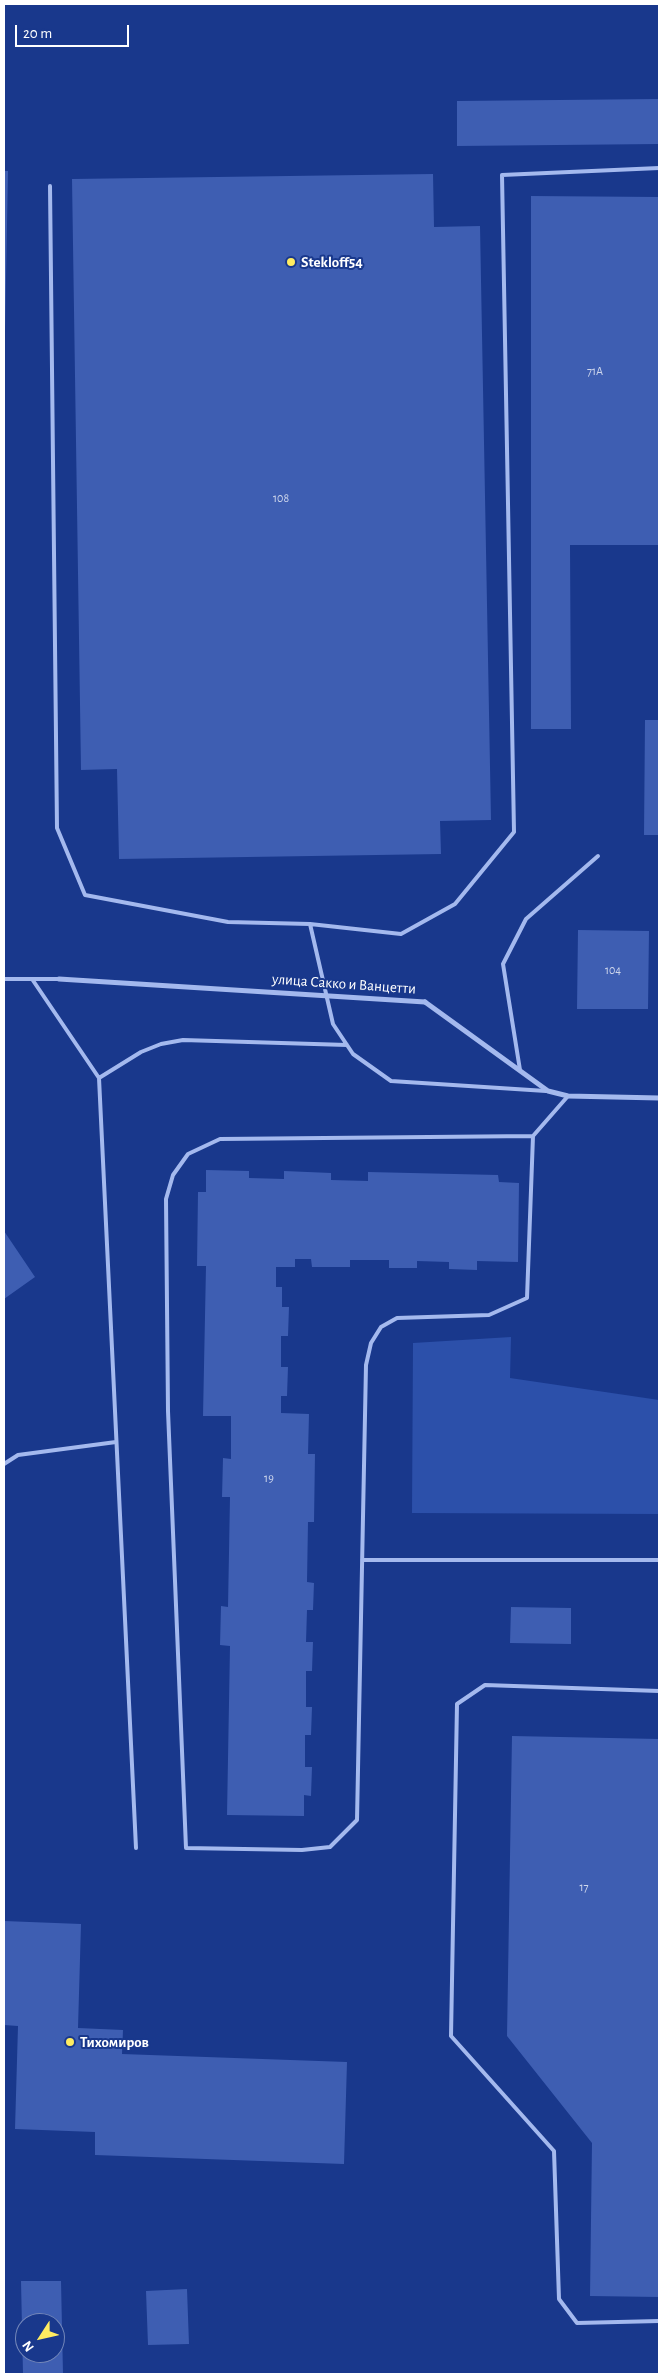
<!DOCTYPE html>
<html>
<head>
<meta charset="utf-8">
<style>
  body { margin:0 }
  #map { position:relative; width:663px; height:2378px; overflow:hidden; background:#19388c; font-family:"Alegreya Sans",sans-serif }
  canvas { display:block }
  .frame { position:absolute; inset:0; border:5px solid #fff; pointer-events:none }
  .north { position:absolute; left:15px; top:2313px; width:50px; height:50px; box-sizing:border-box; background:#19388c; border:1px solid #7588ba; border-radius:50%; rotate:235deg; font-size:14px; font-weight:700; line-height:20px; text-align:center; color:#fff }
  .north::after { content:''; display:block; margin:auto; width:18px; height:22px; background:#ffec61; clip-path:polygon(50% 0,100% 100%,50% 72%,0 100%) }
  .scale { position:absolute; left:15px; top:25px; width:114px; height:22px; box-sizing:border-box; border:2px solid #fff; border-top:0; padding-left:6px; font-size:15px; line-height:18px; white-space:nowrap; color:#fff; -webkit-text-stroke:4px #19388c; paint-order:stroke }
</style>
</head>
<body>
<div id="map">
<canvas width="663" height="2378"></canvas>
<div class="frame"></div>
<div class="north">N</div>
<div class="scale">20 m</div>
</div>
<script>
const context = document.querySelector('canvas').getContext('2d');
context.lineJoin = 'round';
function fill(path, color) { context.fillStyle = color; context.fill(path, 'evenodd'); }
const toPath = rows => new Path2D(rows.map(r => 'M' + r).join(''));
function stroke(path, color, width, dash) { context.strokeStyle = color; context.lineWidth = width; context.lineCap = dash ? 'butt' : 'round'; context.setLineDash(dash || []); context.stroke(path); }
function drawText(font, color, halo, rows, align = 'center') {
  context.font = font + ' "Alegreya Sans",sans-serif'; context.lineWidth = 4; context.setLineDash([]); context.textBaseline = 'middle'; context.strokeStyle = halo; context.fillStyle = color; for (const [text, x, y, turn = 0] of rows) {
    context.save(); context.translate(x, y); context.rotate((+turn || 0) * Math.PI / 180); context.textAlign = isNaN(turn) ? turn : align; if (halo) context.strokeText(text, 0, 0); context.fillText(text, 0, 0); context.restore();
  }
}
const green = toPath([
  [511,1337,510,1378,659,1400,659,1514,412,1513,413,1343]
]);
const building = toPath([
  [659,99,659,144,457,146,457,101],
  [4,171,8,171,5,332,4,332],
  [433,174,434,227,480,226,491,820,440,821,441,854,119,859,117,769,81,770,72,179],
  [531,196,659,197,659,545,570,545,571,729,531,729],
  [645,720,659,720,659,835,644,835],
  [578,930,649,931,648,1009,577,1009],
  [206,1170,249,1171,249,1178,284,1179,284,1171,331,1173,331,1180,368,1181,368,1172,498,1175,499,1182,519,1183,518,1262,477,1261,477,1270,449,1269,449,1262,417,1261,417,1268,389,1268,389,1260,350,1260,350,1267,312,1267,311,1259,295,1259,295,1267,276,1267,276,1287,282,1287,282,1307,289,1307,288,1336,281,1336,281,1367,288,1367,287,1396,281,1396,281,1413,309,1414,308,1454,315,1454,314,1522,308,1522,307,1582,314,1583,313,1610,307,1610,306,1642,313,1642,312,1671,306,1671,306,1707,312,1707,311,1735,305,1735,305,1767,312,1767,311,1796,304,1795,304,1816,227,1815,230,1646,220,1645,221,1606,228,1607,230,1497,222,1497,223,1458,231,1459,231,1416,203,1416,206,1266,197,1266,198,1192,206,1192],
  [4,1231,35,1277,4,1299],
  [511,1607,571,1608,571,1644,510,1643],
  [512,1736,659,1739,659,2297,590,2296,592,2143,507,2036],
  [4,1921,81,1924,78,2028,123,2030,122,2054,347,2062,344,2164,95,2155,95,2132,15,2129,18,2026,4,2025],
  [21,2281,61,2281,63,2374,23,2374],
  [25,2323,55,2323,55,2353,25,2353],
  [187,2289,189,2344,148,2345,146,2291]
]);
const lane = toPath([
  [50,186,57,828,85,895,228,922,310,924,333,1024,353,1054,391,1081,546,1091],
  [310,924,401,934,455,904,514,832,502,175,659,168],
  [4,979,59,979],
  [32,979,99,1078,136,1848],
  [520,1070,503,964,526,919,598,856],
  [99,1078,141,1052,161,1044,183,1040,347,1045],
  [533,1136,220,1139,188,1154,173,1175,166,1199,168,1411,186,1848,302,1850,330,1847,357,1820,366,1365,371,1343,381,1327,397,1318,489,1315,527,1298,533,1136,568,1096],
  [4,1464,18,1455,116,1442],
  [362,1560,659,1560],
  [659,1691,485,1685,457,1704,451,2036,554,2151,559,2299,577,2323,659,2321]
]);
const street = toPath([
  [425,1002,548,1091,568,1096,659,1098]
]);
const streetBridge = toPath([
  [59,979,425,1002]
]);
const markers = [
  [291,262,5,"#ffec61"],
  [70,2042,5,"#ffec61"]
];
const numberNames = [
  ["71А",595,371],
  ["108",281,498],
  ["104",613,970],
  ["19",269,1478],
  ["17",584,1887]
];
const poiNames = [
  ["Stekloff54",301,262],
  ["Тихомиров",80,2042]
];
const streetNames = [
  ["улица Сакко и Ванцетти",344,984,4]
];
fill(green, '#2c50aa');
fill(building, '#3e5eb2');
stroke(lane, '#a4b9ee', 4);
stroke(street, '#a4b9ee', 5);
stroke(streetBridge, '#a4b9ee', 5);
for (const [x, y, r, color] of markers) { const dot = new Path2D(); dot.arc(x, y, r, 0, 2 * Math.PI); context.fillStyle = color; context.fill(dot); stroke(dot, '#19388c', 2); }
drawText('12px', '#cfd7ec', null, numberNames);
drawText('bold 15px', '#fff', '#19388c', poiNames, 'left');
drawText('15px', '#fff', '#19388c', streetNames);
</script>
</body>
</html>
